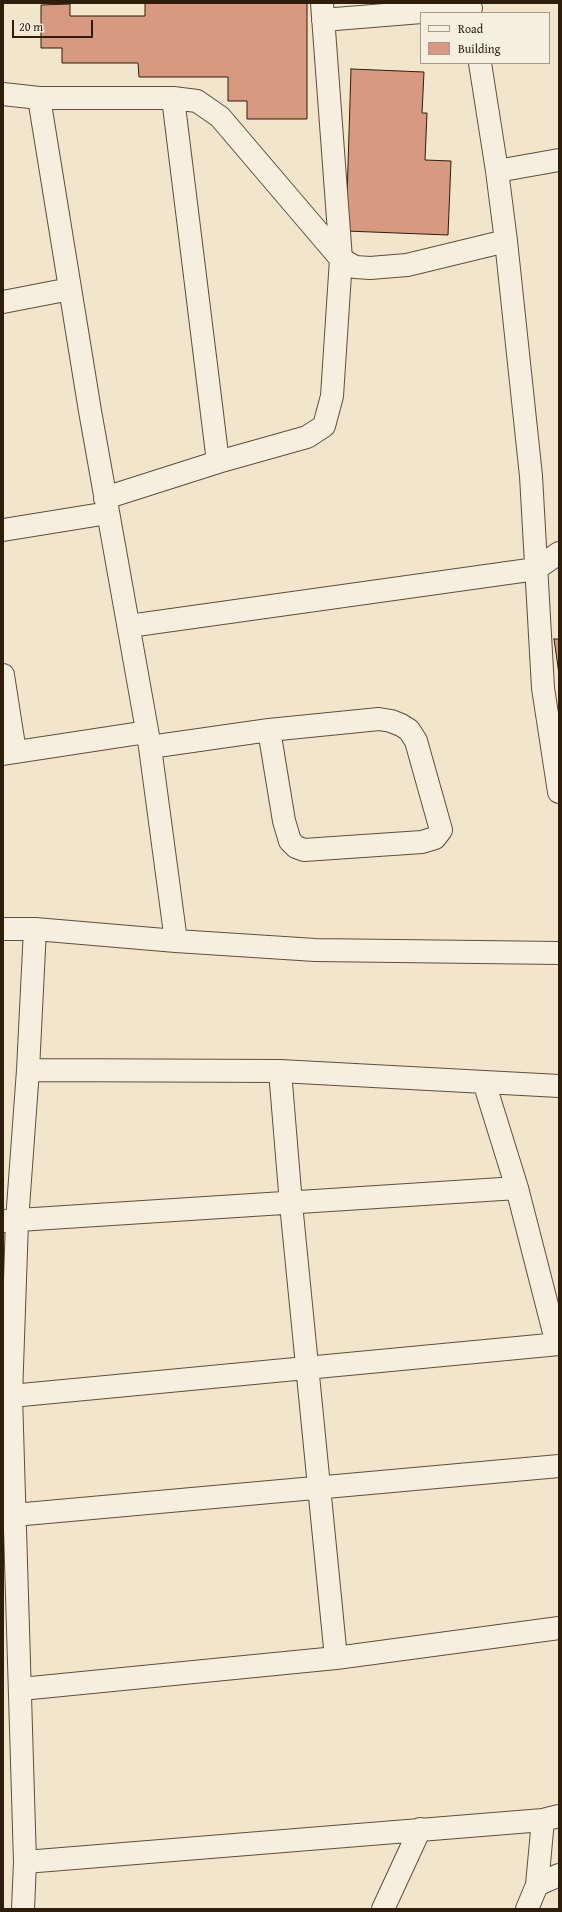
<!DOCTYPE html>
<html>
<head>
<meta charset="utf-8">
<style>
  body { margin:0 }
  #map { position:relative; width:562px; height:1912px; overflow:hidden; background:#f1e5cc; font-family:"Gentium Book Plus",serif }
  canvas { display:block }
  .frame { position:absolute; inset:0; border:4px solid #2e1d0b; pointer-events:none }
  .legend { position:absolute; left:420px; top:12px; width:130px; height:52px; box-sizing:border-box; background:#f6eede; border:1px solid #a69a8a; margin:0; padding:5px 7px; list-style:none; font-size:12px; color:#2e1d0b }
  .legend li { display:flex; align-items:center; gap:8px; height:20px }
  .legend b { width:20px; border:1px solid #a69a8a }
  .scale { position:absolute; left:12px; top:20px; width:81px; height:18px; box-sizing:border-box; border:2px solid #2e1d0b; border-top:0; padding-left:5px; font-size:12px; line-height:14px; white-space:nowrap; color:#2e1d0b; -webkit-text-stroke:3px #f6eede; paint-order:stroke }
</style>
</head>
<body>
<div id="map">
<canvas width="562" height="1912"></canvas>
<div class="frame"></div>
<ul class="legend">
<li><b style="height:5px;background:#f6eede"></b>Road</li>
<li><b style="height:11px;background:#d79980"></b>Building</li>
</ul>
<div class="scale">20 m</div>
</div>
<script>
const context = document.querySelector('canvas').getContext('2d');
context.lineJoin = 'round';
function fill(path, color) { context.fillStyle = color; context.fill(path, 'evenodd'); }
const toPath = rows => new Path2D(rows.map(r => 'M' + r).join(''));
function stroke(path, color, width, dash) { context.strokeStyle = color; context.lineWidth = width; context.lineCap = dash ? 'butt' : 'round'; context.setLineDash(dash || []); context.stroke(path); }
const building = toPath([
  [145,3,307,3,307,119,247,119,247,101,228,101,228,77,139,77,138,63,62,63,62,48,41,48,41,5,70,4,70,16,145,16,145,3],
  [351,69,424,72,422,113,427,113,425,160,451,161,448,235,346,231,351,69],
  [554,639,559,639,559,674,554,639]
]);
const street = toPath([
  [323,20,471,8],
  [480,63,497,171,506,241,531,476,543,688,559,792],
  [3,94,39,98,173,98,197,101,220,117,341,259,355,267,370,268,407,265,506,241],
  [39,98,90,411,150,747,176,941],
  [173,98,218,462],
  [497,171,559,160],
  [3,302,70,289],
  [105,498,218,462,307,437,324,426,332,396,341,259,322,3],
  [3,530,108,513],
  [129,626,536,569,559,553],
  [3,675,15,752],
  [150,747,269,730,379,719,391,721,401,725,409,730,416,741,441,830,435,838,422,842,304,850,296,847,290,841,284,821,269,730],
  [3,754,147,732],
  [3,929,35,929,176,941,315,950,559,953],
  [28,1070,280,1071,559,1086],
  [280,1071,291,1204,336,1658],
  [484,1082,517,1188,557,1344],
  [3,1221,517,1188],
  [11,1396,559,1344],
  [14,1515,559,1466],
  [21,1689,336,1658,559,1628],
  [25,1862,543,1820,559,1816],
  [537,1885,559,1875],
  [23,1909,25,1862,11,1396,17,1221,28,1070,35,929],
  [383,1909,420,1829],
  [527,1909,537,1885,543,1820]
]);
fill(building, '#d79980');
stroke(building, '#2e1d0b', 1);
stroke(street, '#5f4f3b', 24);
stroke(street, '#f6eede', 22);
</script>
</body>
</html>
